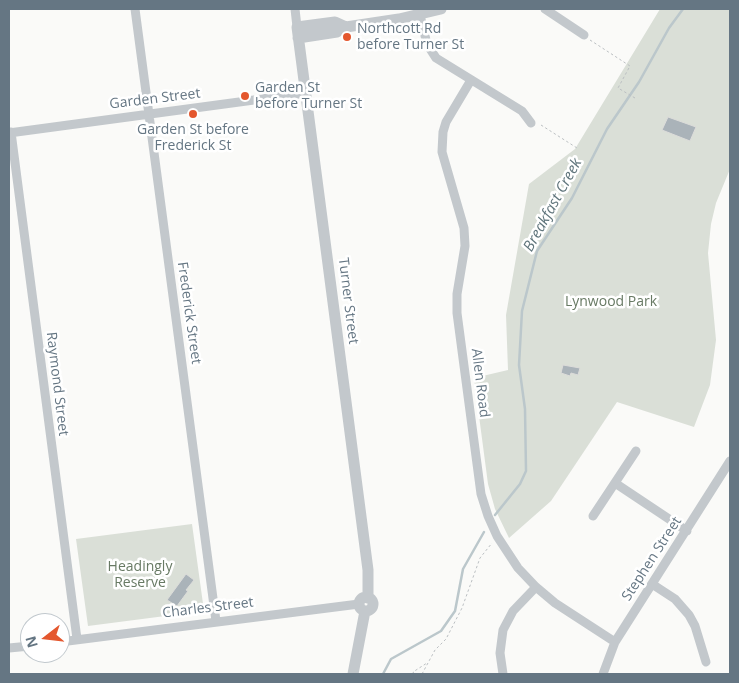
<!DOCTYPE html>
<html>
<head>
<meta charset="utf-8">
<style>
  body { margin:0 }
  #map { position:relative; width:739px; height:683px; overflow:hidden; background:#fafaf8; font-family:"Open Sans",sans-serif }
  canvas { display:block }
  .frame { position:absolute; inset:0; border:10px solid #657683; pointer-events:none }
  .north { position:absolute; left:20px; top:613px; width:50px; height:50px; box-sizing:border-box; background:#fff; border:1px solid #c1c8cd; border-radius:50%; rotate:254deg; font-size:14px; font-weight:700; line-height:20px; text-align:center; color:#657683 }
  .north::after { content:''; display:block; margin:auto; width:18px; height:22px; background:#e4572e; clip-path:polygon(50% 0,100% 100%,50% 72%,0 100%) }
</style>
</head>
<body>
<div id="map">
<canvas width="739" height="683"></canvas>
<div class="frame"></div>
<div class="north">N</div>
</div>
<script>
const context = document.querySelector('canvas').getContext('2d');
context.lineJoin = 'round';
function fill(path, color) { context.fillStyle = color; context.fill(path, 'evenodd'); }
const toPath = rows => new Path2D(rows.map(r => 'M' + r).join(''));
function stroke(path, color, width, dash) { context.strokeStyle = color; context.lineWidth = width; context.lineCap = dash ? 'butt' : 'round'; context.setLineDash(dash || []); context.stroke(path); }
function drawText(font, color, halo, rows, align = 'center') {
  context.font = font + ' "Open Sans",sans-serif'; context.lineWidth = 5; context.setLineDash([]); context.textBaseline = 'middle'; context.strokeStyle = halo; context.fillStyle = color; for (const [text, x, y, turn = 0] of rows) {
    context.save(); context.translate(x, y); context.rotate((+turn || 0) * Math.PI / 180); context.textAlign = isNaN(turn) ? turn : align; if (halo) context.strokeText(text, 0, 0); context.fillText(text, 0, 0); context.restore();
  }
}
const green = toPath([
  [660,9,730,9,730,169,716,203,711,224,708,253,716,340,710,385,694,427,617,402,551,501,509,538,495,509,488,484,474,378,508,370,506,315,529,184,575,149],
  [192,524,204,611,88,626,76,539]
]);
const stream = toPath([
  [495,515,520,484,526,471,525,409,519,365,522,311,537,251,572,198,607,129,639,82,669,28,683,9],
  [383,674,391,659,441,631,455,611,463,569,484,532]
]);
const building = toPath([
  [668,117,696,127,690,141,662,130,668,117],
  [563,365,580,368,578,375,571,373,570,376,561,373,563,365],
  [186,574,194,580,186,590,188,591,177,606,167,600,186,574]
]);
const path = toPath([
  [590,40,630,66,618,88,635,98],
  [541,125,577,148],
  [414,674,413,672,427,663],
  [422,674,435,650,446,639,462,608,480,558,492,543]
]);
const minor = toPath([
  [135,9,216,621],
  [295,9,297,27],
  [545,9,584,35],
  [420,15,427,44,436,58,522,111,531,123],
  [471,80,446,122,443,132,442,152,464,228,465,246,457,294,457,313,481,494,488,516,497,536,518,568,536,587,555,603,615,642],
  [11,132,77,639],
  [9,133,306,93],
  [615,483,687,531],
  [593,516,636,451],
  [652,584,675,599,689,615,695,626,706,662],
  [60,642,359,604],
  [9,648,30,646],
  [503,674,500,653,503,630,513,611,536,587],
  [603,674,615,642,730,461]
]);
const tertiary = toPath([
  [346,27,335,22,297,27,368,570,368,598],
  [298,38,337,32,346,27,399,19,441,9],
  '359 604a7 7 0 1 1 14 0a7 7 0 1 1-14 0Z',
  [353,674,365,611]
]);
const markers = [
  [347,37,5,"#e4572e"],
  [245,96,5,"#e4572e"],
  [193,114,5,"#e4572e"]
];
const poiNames = [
  ["Northcott Rd",357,29],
  ["before Turner St",357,45],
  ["Garden St",255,88],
  ["before Turner St",255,104],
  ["Garden St before",193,130,"center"],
  ["Frederick St",193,146,"center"]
];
const streetNames = [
  ["Garden Street",155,99,-7],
  ["Turner Street",348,301,83],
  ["Frederick Street",189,313,82],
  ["Allen Road",480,383,83],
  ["Raymond Street",57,384,83],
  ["Stephen Street",652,559,-57],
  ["Charles Street",208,608,-7]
];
const parkNames = [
  ["Lynwood Park",611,302],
  ["Headingly",140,567],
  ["Reserve",140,583]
];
const waterNames = [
  ["Breakfast Creek",553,205,-61]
];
fill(green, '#dadfd7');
stroke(stream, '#bbc7cb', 2.5);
fill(building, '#aab3b9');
stroke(building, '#dcdcda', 1);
stroke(path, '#bbbfc2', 1, [2.5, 2.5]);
stroke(minor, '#c3c8cc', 9);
stroke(tertiary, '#c3c8cc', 11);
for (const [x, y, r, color] of markers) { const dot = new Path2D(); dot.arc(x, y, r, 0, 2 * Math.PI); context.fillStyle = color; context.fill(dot); stroke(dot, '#fff', 2); }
drawText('14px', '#657683', '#fff', poiNames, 'left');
drawText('14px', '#657683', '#fff', streetNames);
drawText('14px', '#687a64', '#fff', parkNames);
drawText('italic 15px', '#60757c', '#fff', waterNames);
</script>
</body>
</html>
